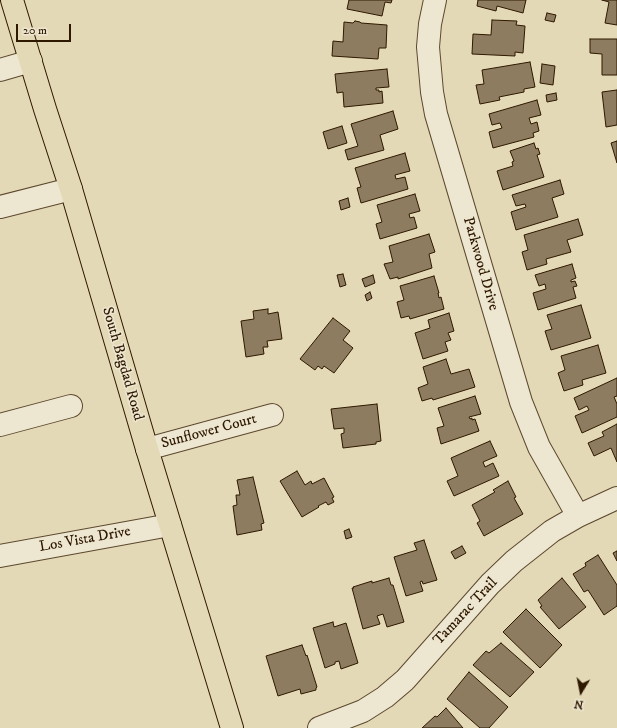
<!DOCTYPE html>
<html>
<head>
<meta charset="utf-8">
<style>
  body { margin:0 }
  #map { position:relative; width:617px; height:728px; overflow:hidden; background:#e4d9b6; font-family:"IM FELL DW Pica",serif }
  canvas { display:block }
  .north { position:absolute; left:561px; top:672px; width:40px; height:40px; -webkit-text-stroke:3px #ede6d0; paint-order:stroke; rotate:190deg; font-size:11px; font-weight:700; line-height:16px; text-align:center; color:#2e1800 }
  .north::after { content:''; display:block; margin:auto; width:14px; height:18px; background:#2e1800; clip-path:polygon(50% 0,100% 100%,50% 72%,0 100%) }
  .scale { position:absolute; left:16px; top:24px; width:55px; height:18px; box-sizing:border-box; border:2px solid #2e1800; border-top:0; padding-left:5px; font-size:12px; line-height:14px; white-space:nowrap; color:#2e1800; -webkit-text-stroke:3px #ede6d0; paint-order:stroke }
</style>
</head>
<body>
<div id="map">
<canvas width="617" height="728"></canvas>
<div class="north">N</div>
<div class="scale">20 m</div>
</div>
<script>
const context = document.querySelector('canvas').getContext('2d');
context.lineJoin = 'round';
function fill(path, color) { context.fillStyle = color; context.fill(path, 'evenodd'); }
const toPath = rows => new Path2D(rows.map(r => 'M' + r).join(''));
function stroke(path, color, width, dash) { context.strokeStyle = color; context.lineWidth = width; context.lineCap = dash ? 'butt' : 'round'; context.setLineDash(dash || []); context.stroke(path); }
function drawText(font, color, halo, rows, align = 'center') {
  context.font = font + ' "IM FELL DW Pica",serif'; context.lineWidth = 3; context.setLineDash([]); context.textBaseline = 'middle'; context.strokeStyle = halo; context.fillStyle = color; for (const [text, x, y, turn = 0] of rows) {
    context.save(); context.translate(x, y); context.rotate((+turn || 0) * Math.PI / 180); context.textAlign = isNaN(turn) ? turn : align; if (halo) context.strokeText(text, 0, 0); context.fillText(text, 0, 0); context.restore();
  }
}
const building = toPath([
  [349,0,392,0,391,3,385,2,382,16,347,9,349,0],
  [478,0,526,0,523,13,497,6,496,11,477,6,478,0],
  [602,0,617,0,617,25,605,23,609,2,602,0],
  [547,13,556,15,554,22,545,20,547,13],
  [492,20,517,21,516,25,525,26,523,53,515,52,515,56,472,54,473,34,491,35,492,20],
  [355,21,360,22,361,23,387,25,386,48,379,48,378,59,332,56,333,41,343,42,344,22,353,23,355,21],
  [590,39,617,39,617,75,602,75,602,54,590,53,590,39],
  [530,62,535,87,524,89,524,92,499,97,500,100,480,104,476,85,484,84,482,70,530,62],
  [542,64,555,66,553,85,540,83,542,64],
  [387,69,389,87,376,88,376,90,379,90,379,92,382,91,383,103,344,107,343,92,337,93,335,74,387,69],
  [617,90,617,125,606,127,602,92,617,90],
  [556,93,557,100,547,102,546,95,556,93],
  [537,100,541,115,529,118,531,124,537,122,539,131,533,133,534,137,493,148,489,132,502,128,500,123,492,125,489,114,537,100],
  [393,111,398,129,380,135,384,150,348,160,345,150,358,146,351,124,393,111],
  [342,126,347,143,328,149,323,132,342,126],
  [617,141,617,163,611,143,617,141],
  [534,143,536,149,538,148,540,154,537,155,544,177,503,190,497,171,513,166,512,162,514,161,510,151,534,143],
  [405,153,410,171,395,175,396,179,405,177,408,189,361,203,357,188,361,187,355,168,405,153],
  [560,180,564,194,552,198,558,217,516,230,511,212,526,207,525,204,516,206,512,195,560,180],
  [415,194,420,211,409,214,410,218,414,217,417,228,380,239,376,224,382,222,377,205,415,194],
  [348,198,350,207,341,210,339,201,348,198],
  [578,219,583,235,567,240,571,252,546,259,547,264,527,270,522,252,528,250,524,235,578,219],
  [429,234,435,252,429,254,432,268,398,279,398,277,390,279,384,264,393,262,389,246,429,234],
  [572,264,576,278,571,280,571,282,575,281,577,286,573,287,576,298,538,310,533,293,546,289,545,284,539,286,535,275,572,264],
  [343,274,346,285,340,287,337,275,343,274],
  [373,275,375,283,365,287,362,279,373,275],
  [434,276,439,293,438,293,439,298,441,297,444,309,410,319,409,316,401,318,397,302,404,300,400,286,434,276],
  [370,292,372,298,367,301,365,295,370,292],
  [581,305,591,338,551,350,545,331,552,329,547,315,581,305],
  [268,309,268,314,278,312,282,339,267,341,268,347,263,347,264,354,246,357,241,321,254,319,253,311,268,309],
  [449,313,454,331,448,333,451,340,445,342,448,351,423,359,415,333,430,328,428,320,449,313],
  [333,318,350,331,343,340,353,348,334,373,324,366,322,369,318,366,315,370,300,359,333,318],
  [598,345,606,373,582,380,583,385,564,391,558,373,565,370,561,356,598,345],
  [446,359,451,374,469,369,475,387,433,400,432,398,422,401,418,388,428,384,423,367,446,359],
  [617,378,617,396,614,397,617,404,617,417,582,433,575,416,589,410,587,406,579,410,574,398,617,378],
  [475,396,481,414,469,417,470,419,472,418,472,420,475,419,479,431,441,444,437,428,444,426,438,408,475,396],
  [377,404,381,441,376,442,376,444,343,448,341,434,344,433,344,428,334,429,331,409,377,404],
  [617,424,617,462,611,448,594,456,588,443,604,436,602,432,617,424],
  [490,441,497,456,483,462,485,467,493,463,499,476,454,496,447,481,458,476,451,458,490,441],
  [297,471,305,485,311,481,312,484,324,478,334,497,332,498,334,502,328,505,326,502,318,506,319,507,302,517,280,481,297,471],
  [253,477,264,523,261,524,262,530,237,535,233,506,237,505,236,495,240,495,237,480,253,477],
  [508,481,516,497,514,498,523,514,484,536,477,523,480,521,472,505,495,492,493,490,508,481],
  [349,529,352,537,346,539,344,531,349,529],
  [424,540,437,580,423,584,422,581,420,582,423,591,406,596,394,557,417,550,414,543,424,540],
  [462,546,466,553,455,559,451,552,462,546],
  [617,551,617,561,613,553,617,551],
  [598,555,617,585,617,606,604,615,588,590,584,592,573,574,586,566,585,563,598,555],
  [389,578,391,585,393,585,404,622,387,627,383,614,377,616,380,624,363,629,352,588,354,588,353,587,372,581,372,583,389,578],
  [562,578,586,607,559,629,540,607,542,606,538,600,562,578],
  [526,609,562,645,540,668,503,632,526,609],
  [333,622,334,627,346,623,358,663,341,669,339,661,335,662,335,664,325,668,313,628,333,622],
  [501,643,534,672,510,697,473,665,486,651,489,653,501,643],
  [302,645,306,656,307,655,317,687,316,688,316,690,301,694,300,689,278,696,266,656,302,645],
  [469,672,508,707,489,728,480,728,447,699,469,672],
  [446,708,463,728,422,728,435,716,437,717,446,708]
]);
const minor = toPath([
  [435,0,430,24,428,47,432,92,436,114,521,402,539,447,578,516],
  [0,70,31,61],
  [0,207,71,189],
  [0,425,71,406],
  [147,449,272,415],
  [0,556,170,525],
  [319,728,363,711,385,697,405,680,490,584,514,561,552,531,578,516,617,498]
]);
const major = toPath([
  [12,0,45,109,71,189,147,449,232,728]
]);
const streetNames = [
  ["Parkwood Drive",480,264,74],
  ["South Bagdad Road",122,364,74],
  ["Sunflower Court",209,432,-15],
  ["Los Vista Drive",85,540,-10],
  ["Tamarac Trail",466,612,-47]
];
fill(building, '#8d7c5f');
stroke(building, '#2e1800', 1);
stroke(minor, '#5c482e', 24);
stroke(major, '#2e1800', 24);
stroke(minor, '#ede6d0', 22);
stroke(major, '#e4d9b6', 22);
drawText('15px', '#2e1800', '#ede6d0', streetNames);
</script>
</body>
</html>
